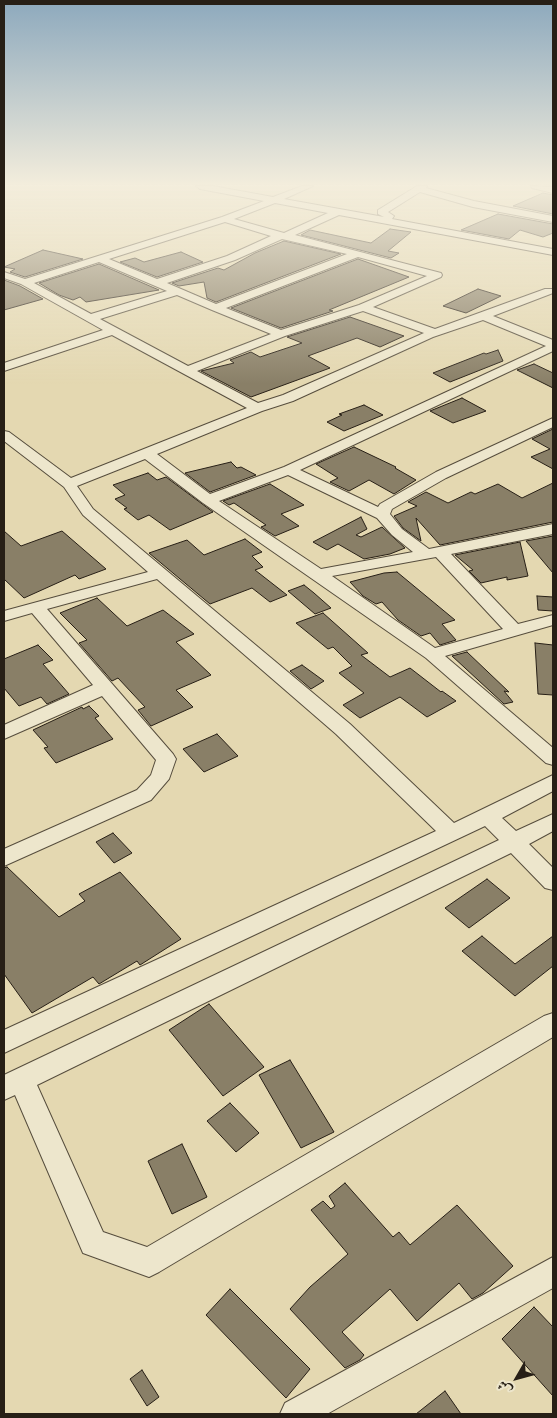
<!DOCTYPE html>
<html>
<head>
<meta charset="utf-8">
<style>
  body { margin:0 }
  #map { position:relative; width:557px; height:1418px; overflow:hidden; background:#e4d8b1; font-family:"Old Standard TT",Amiri,serif }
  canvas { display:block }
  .frame { position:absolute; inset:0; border:5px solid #271f16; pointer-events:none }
  .north { position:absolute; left:492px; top:1353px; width:50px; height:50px; -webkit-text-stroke:4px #ede6cc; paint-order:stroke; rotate:232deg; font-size:14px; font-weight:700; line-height:20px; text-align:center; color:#271f16 }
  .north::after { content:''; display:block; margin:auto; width:18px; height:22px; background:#271f16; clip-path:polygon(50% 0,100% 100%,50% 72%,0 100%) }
</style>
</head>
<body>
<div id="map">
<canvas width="557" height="1418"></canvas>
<div class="frame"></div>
<div class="north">ش</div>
</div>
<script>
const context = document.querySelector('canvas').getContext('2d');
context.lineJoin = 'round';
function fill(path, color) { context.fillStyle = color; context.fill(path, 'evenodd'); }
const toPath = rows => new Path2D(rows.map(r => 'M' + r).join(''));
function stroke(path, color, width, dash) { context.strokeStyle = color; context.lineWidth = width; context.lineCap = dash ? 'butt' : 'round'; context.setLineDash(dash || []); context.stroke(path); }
const building = toPath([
  [543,193,553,195,553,214,513,206,543,193],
  [498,214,553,224,553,233,543,237,520,230,509,239,461,230,498,214],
  [390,229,411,232,388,251,399,253,391,258,301,235,310,230,371,243,390,229],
  [284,241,341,254,216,302,207,298,204,282,179,286,172,283,218,268,224,270,255,253,284,241],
  [43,250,83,259,25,277,10,272,15,269,4,267,43,250],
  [181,252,203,262,157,277,120,262,135,258,144,262,181,252],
  [358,259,409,277,329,310,333,311,281,328,231,308,358,259],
  [99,264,152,287,159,290,86,302,80,297,73,300,59,295,39,283,99,264],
  [4,280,20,286,43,299,4,310,4,280],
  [478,289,501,296,466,313,443,306,478,289],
  [350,317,404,336,380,347,357,338,308,356,330,368,251,397,201,371,234,363,230,360,251,352,260,357,302,343,287,337,350,317],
  [498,350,503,361,450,382,433,373,484,353,486,354,498,350],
  [534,364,553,373,553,388,517,370,534,364],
  [462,398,486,411,453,423,430,411,462,398],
  [364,405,383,415,344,431,327,422,342,415,339,414,364,405],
  [553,429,553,469,531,457,550,449,532,439,553,429],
  [354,447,396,467,395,468,416,480,394,494,369,480,349,491,330,482,338,478,316,464,354,447],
  [231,462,237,468,241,467,256,475,210,492,185,473,231,462],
  [148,473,157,480,166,477,213,512,170,530,149,515,138,520,124,509,127,508,115,499,125,495,113,485,148,473],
  [553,483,553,522,440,545,416,518,421,541,403,528,394,516,417,506,408,502,426,492,448,503,471,492,475,494,498,484,522,498,553,483],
  [270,484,304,505,281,514,299,526,275,536,261,527,266,525,234,503,229,505,223,501,270,484],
  [361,517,367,529,356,535,361,537,382,527,405,548,390,554,364,559,338,544,327,550,313,542,361,517],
  [4,531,21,546,62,531,106,569,79,579,75,575,24,598,4,579,4,531],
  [553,536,553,573,526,541,553,536],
  [245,539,262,552,252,556,263,567,255,570,287,595,270,602,252,588,210,604,149,553,187,540,204,555,245,539],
  [520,542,528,576,507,580,507,577,481,583,469,571,473,570,455,555,520,542],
  [397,572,455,620,442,624,456,640,440,645,430,633,421,636,398,620,382,602,376,604,363,596,350,582,384,573,397,572],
  [304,585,314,593,331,608,315,614,288,591,304,585],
  [537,596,553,597,553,611,538,610,537,596],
  [97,598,127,626,163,610,194,634,176,642,211,675,176,690,193,707,151,726,138,710,145,707,118,678,112,681,79,643,87,640,60,613,97,598],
  [323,613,368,653,361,655,390,677,410,668,441,692,442,691,456,701,427,717,400,697,360,718,343,705,364,693,339,673,352,666,333,647,328,649,296,623,323,613],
  [535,643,553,645,553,695,538,694,535,643],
  [38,645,53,660,43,664,69,694,47,704,41,697,19,706,4,688,4,659,38,645],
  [467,652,509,692,504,691,513,702,504,704,452,656,467,652],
  [302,665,324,681,311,689,290,671,302,665],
  [89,706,99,716,95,718,113,739,56,763,44,748,48,747,33,730,82,707,83,709,89,706],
  [217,734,238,756,204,772,183,749,217,734],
  [113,833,132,853,114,863,96,842,113,833],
  [7,867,59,917,85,901,79,894,120,872,181,939,140,965,137,961,99,984,93,977,32,1013,4,974,4,868,7,867],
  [487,879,510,898,469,928,445,908,487,879],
  [482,936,515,964,553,936,553,966,515,996,462,951,482,936],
  [209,1004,264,1067,223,1096,169,1030,209,1004],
  [290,1060,334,1132,301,1148,259,1075,290,1060],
  [230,1103,259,1133,236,1152,207,1121,230,1103],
  [182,1144,207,1197,172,1214,148,1161,182,1144],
  [345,1183,393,1237,399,1232,410,1245,457,1205,513,1266,483,1293,472,1299,459,1283,417,1321,390,1289,342,1332,364,1355,360,1360,345,1368,290,1309,310,1287,348,1254,311,1210,323,1201,331,1209,335,1206,329,1196,345,1183],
  [230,1289,310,1369,286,1398,206,1315,230,1289],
  [534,1307,553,1327,553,1396,502,1339,534,1307],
  [142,1370,159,1397,147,1406,130,1379,142,1370],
  [445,1391,461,1414,416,1414,445,1391]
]);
const minor = toPath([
  [196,186,213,186,273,197,302,186,313,186,284,199,384,217,378,214,378,210,417,186,427,186,426,188,474,201,553,216,553,222,473,207,420,192,388,212,394,216,392,219,553,249,553,255,339,215,295,235,441,273,442,275,441,277,373,307,435,329,545,289,553,289,553,293,493,316,553,340,553,351,300,470,378,507,380,504,436,472,553,418,553,427,446,478,392,509,390,514,402,529,429,549,553,524,553,534,451,554,518,624,553,615,553,625,445,656,553,748,553,765,546,763,426,658,203,503,145,459,77,486,93,509,350,724,454,823,553,775,553,791,502,818,516,831,553,814,553,831,529,844,553,868,553,890,545,888,511,853,37,1085,103,1232,147,1247,544,1016,553,1013,553,1037,159,1272,149,1277,83,1253,15,1095,4,1100,4,1075,499,840,485,826,4,1053,4,1030,436,831,336,734,157,579,47,609,173,754,176,759,169,779,151,800,4,866,4,849,137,790,151,775,156,760,102,696,4,739,4,725,93,685,32,613,4,621,4,611,148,572,83,515,64,487,4,441,4,431,9,432,71,478,247,408,112,335,4,371,4,363,103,330,21,284,4,278,4,272,25,279,222,217,264,201,200,189,196,186],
  [275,203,328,213,284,233,234,219,275,203],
  [225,222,271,236,227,256,157,279,109,259,225,222],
  [282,239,347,254,216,304,167,283,235,260,282,239],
  [358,257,427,276,359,305,281,330,226,308,358,257],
  [99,262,153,285,167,291,91,314,34,283,99,262],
  [177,295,212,310,271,334,188,366,100,319,177,295],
  [363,311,424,333,283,395,258,403,197,371,285,336,363,311],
  [483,320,546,346,284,467,210,494,157,454,262,411,293,401,433,337,483,320],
  [288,475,377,518,392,535,413,552,321,569,219,501,288,475],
  [436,557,503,629,435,648,332,576,436,557],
  [531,186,553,187,553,193,532,188,531,186],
  [553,1257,553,1288,327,1414,280,1414,285,1403,553,1257]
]);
fill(building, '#897f67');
stroke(building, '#271f16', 1);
stroke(minor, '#564d3d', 2);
fill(minor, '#ede6cc');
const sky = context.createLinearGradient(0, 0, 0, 384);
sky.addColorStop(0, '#8da9bd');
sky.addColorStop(0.48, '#f3eddc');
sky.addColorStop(1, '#f3eddc00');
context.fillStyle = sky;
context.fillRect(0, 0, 557, 384);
</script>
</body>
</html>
